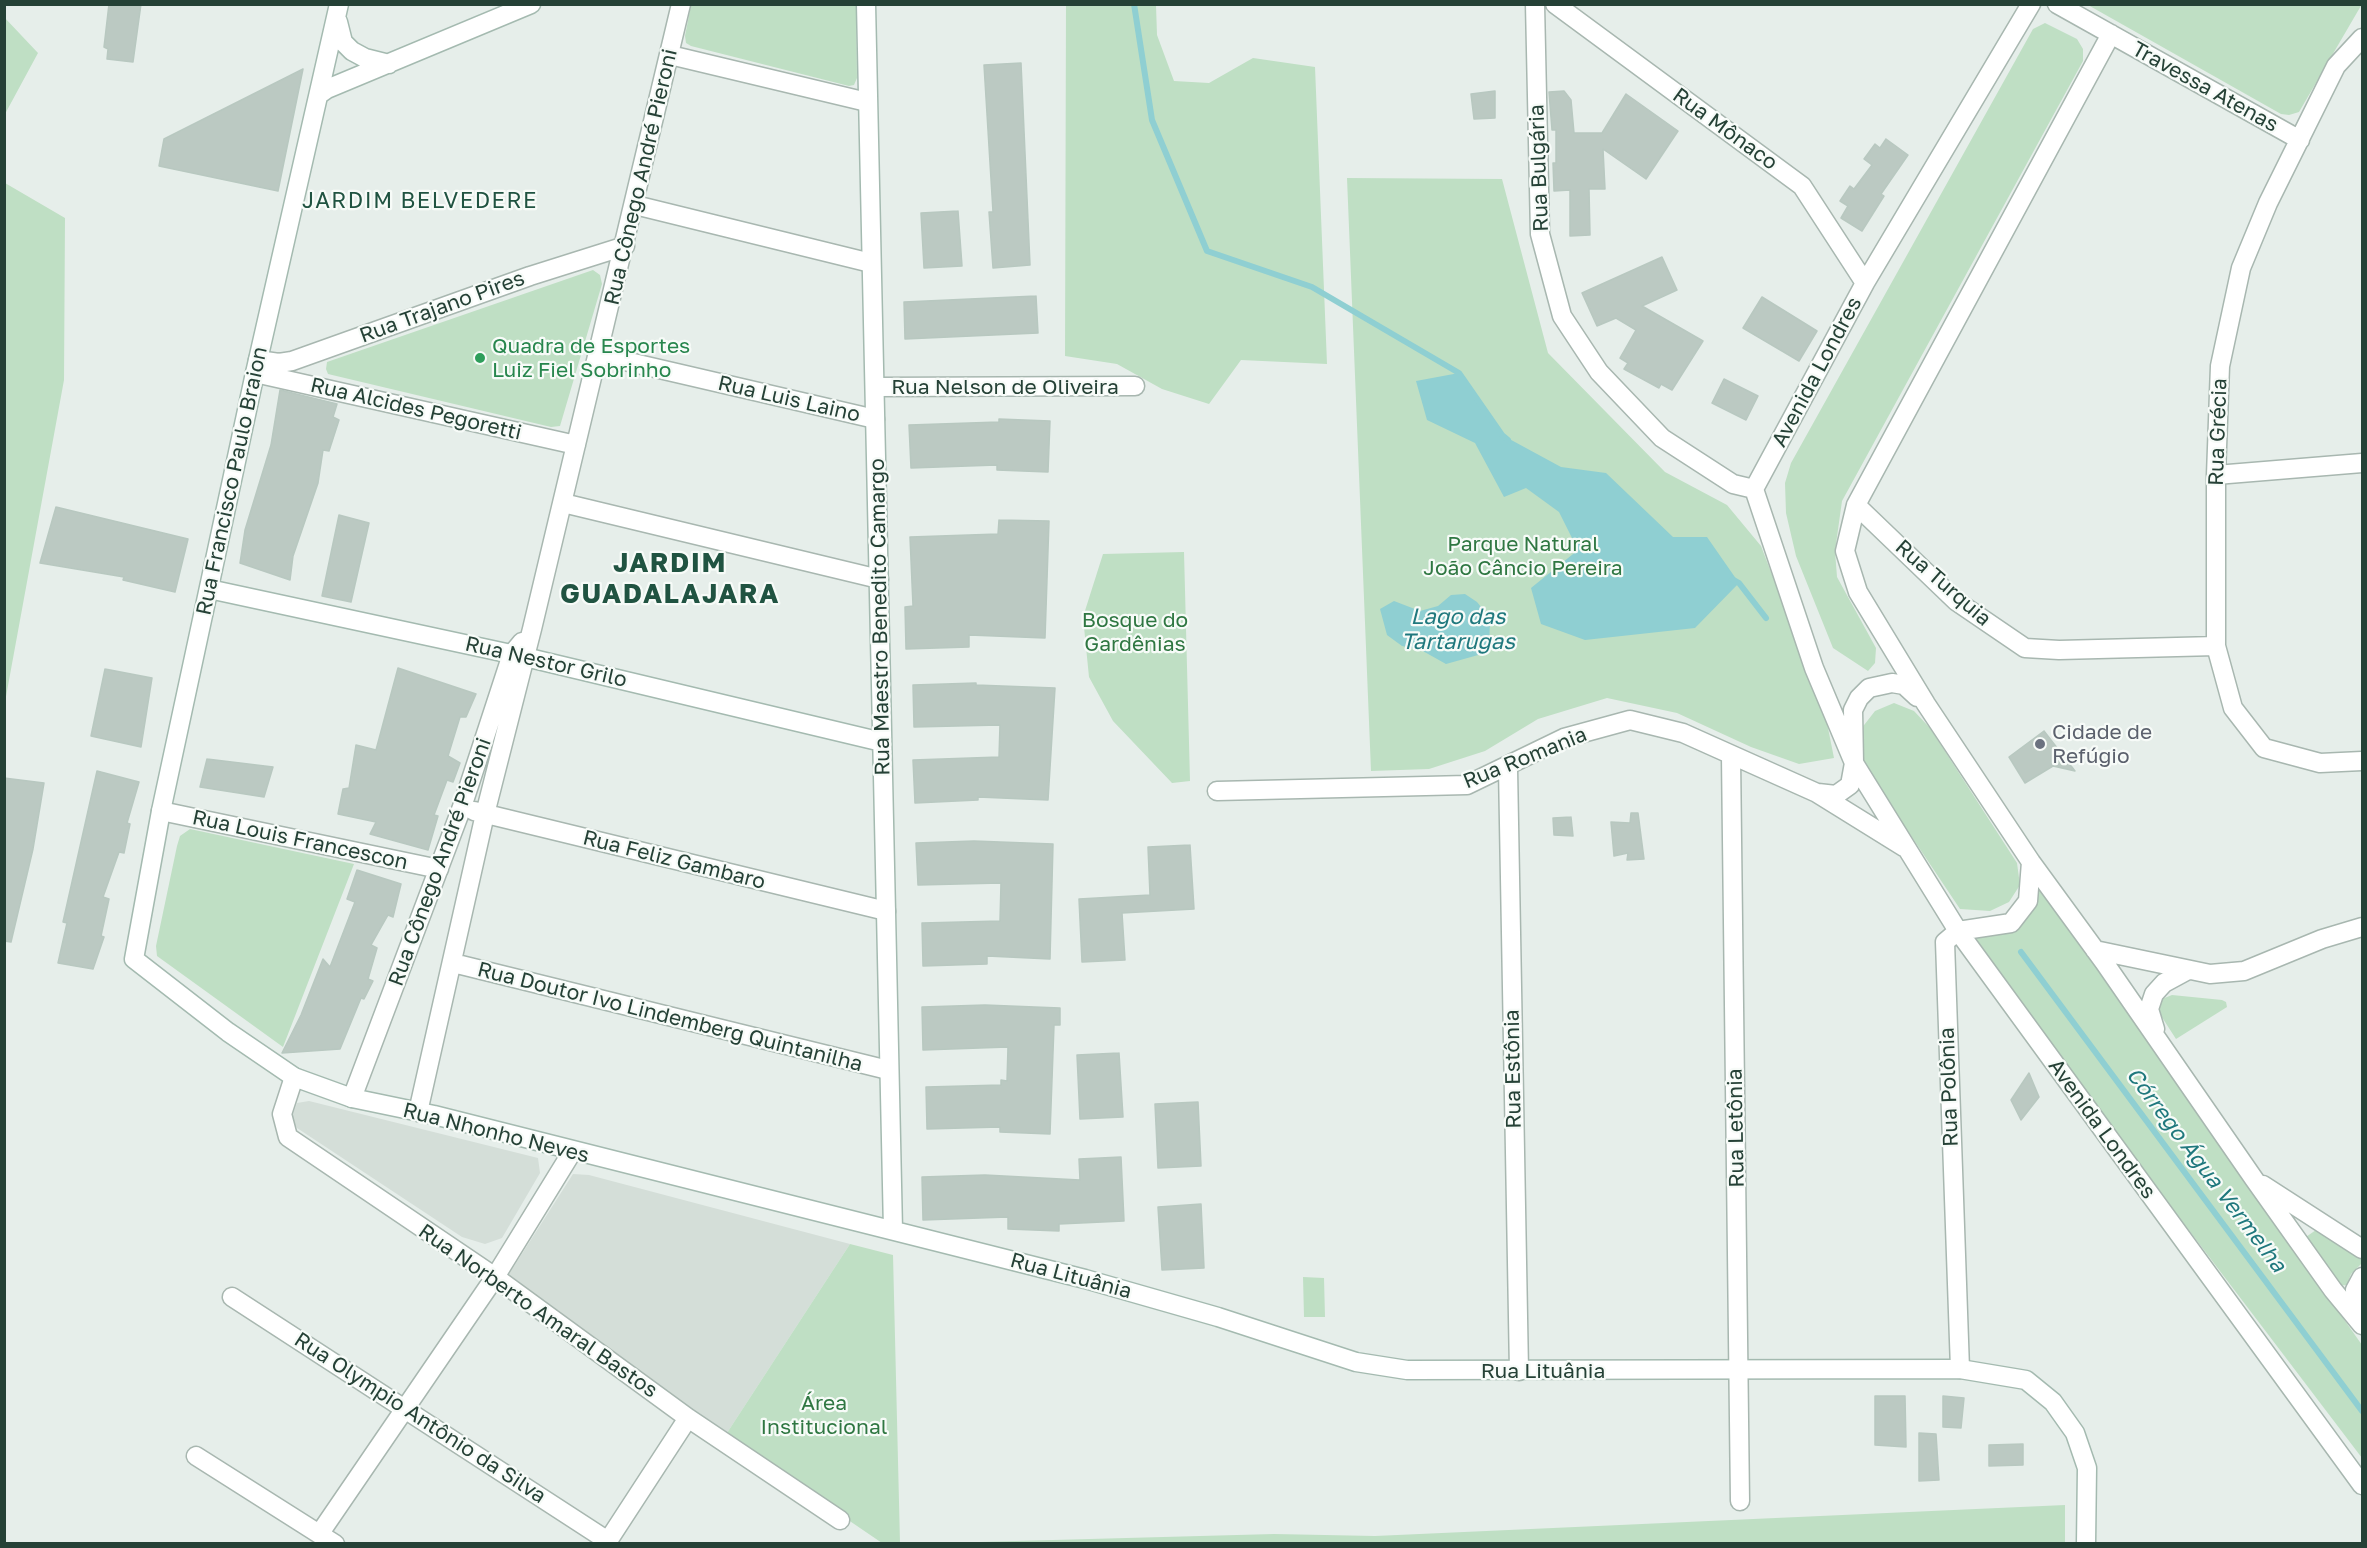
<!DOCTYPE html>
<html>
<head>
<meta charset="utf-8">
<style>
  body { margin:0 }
  #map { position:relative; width:2367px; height:1548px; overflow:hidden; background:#e6eeea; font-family:"Golos Text",sans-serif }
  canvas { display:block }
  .frame { position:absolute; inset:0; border:6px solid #254136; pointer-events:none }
</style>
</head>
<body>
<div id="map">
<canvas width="2367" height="1548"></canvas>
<div class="frame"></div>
</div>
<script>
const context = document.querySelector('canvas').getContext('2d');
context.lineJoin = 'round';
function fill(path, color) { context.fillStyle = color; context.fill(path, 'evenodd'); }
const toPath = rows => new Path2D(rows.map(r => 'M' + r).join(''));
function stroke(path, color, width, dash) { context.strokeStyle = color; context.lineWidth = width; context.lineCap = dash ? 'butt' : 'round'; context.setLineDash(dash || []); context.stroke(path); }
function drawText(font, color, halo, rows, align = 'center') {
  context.font = font + ' "Golos Text",sans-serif'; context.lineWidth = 4.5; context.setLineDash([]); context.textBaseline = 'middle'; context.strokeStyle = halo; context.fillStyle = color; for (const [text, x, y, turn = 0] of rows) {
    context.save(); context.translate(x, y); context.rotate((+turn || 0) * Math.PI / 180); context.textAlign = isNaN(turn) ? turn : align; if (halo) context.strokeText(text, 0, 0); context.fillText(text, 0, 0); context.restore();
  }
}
const built = toPath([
  [309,1101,538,1158,540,1173,502,1238,485,1244,462,1237,297,1128,291,1119,297,1103],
  [573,1174,589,1175,850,1244,725,1436,513,1282,509,1274]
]);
const green = toPath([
  [2362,4,2299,112,2289,115,2281,114,2088,5],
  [691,5,856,5,857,78,854,85,849,86,691,46,686,43,685,36],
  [1066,5,1156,5,1157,35,1174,81,1209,83,1253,58,1315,67,1327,364,1241,360,1209,404,1162,389,1117,364,1065,356],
  [4,17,38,53,5,114,4,114],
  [2045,23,2077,39,2083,49,2083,61,1842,501,1835,551,1837,577,1876,648,1875,663,1868,671,1833,648,1796,556,1786,513,1785,483,1791,463,2033,29],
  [1347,178,1502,179,1548,353,1665,472,1727,505,1761,546,1825,713,1834,758,1799,764,1751,747,1677,713,1607,698,1538,719,1485,751,1429,769,1371,771],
  [5,183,65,218,64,380,5,702],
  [593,270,600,275,602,284,560,426,551,427,328,374,326,369,327,362],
  [1184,552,1190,781,1172,783,1113,721,1089,677,1083,617,1103,554],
  [1894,703,1914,711,1930,728,2017,863,2020,885,2009,902,1990,911,1960,909,1863,764,1861,729,1875,711],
  [190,829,354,864,283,1047,157,956,156,946,177,846,180,836],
  [2036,881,2362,1345,2362,1458,1963,933,2014,925],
  [2172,995,2222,1000,2226,1002,2227,1007,2176,1039,2158,1011,2157,1001],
  [2316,1230,2338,1238,2362,1258,2362,1263,2351,1274,2347,1285,2337,1286,2303,1239],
  [850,1244,893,1255,900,1543,882,1543,725,1436],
  [1303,1277,1324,1278,1325,1317,1304,1317],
  [2065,1505,2065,1544,942,1543,1274,1534,1375,1536]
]);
const water = toPath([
  [1459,373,1502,435,1561,467,1606,473,1673,537,1707,537,1739,583,1695,628,1585,640,1541,624,1531,588,1578,550,1559,512,1526,488,1504,497,1475,443,1427,420,1416,381],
  [1465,594,1477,602,1490,618,1489,652,1446,664,1421,650,1402,646,1387,635,1380,609,1394,601,1420,611,1438,606,1451,595]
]);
const stream = toPath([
  [1134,4,1152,120,1207,251,1312,287,1459,373,1502,435,1508,440],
  [1732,579,1739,583,1766,618],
  [2021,952,2362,1411]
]);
const building = toPath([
  [109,4,141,4,133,62,107,59,108,49,104,47,109,4],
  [1021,63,1030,265,993,268,989,212,993,212,984,65,1021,63],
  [303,69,278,191,159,166,164,139,303,69],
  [1495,91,1495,118,1474,119,1471,94,1495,91],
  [1564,91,1571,100,1574,133,1602,133,1626,94,1678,131,1646,179,1603,149,1605,189,1589,189,1590,235,1570,236,1570,190,1554,191,1553,163,1556,163,1556,130,1552,130,1549,92,1564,91],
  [1886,139,1908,155,1881,194,1884,196,1862,231,1841,218,1848,206,1840,201,1850,186,1854,189,1872,165,1864,159,1875,144,1880,148,1886,139],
  [958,211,962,266,924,268,921,213,958,211],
  [1662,257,1677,290,1642,306,1703,341,1672,390,1661,384,1659,388,1624,369,1628,363,1620,358,1636,330,1616,318,1597,326,1582,293,1662,257],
  [1036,296,1038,333,905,339,904,302,1036,296],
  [1762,297,1817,331,1799,361,1743,328,1762,297],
  [1724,379,1758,396,1746,420,1712,403,1724,379],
  [280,390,337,404,333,417,339,420,329,451,323,450,318,483,293,556,290,580,240,563,245,530,271,445,280,390],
  [999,419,1050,421,1048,472,997,470,997,465,911,468,909,425,999,422,999,419],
  [56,507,188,539,175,592,123,580,124,577,40,563,56,507],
  [339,515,369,523,351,602,322,596,339,515],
  [999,520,1049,521,1045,638,969,635,969,647,906,649,905,607,913,606,910,537,998,534,999,520],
  [398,668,476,694,466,717,460,717,448,756,460,763,453,782,447,780,434,815,438,816,428,850,370,834,376,822,338,814,343,789,349,788,356,745,376,750,398,668],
  [105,669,152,678,141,747,91,736,105,669],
  [976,683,976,685,1055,688,1048,800,978,797,978,800,915,803,913,760,999,757,1000,725,914,727,913,685,976,683],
  [2044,731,2075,771,2053,766,2025,783,2009,757,2044,731],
  [207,759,273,767,264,797,200,787,207,759],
  [97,771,139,782,127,823,130,824,124,853,119,852,103,897,109,899,101,936,104,937,93,969,58,963,67,923,63,922,97,771],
  [4,778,44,783,33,849,11,942,4,941,4,778],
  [1631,813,1638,813,1644,859,1627,860,1628,853,1614,856,1611,822,1630,823,1631,813],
  [1571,817,1573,836,1554,835,1553,818,1571,817],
  [974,841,1053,844,1050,959,987,956,987,964,923,966,922,923,1000,921,1001,883,918,885,916,843,974,841],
  [1190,845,1194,909,1122,913,1125,960,1082,962,1079,899,1150,895,1148,847,1190,845],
  [357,870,401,884,393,917,388,915,371,945,377,948,368,979,373,981,364,999,361,998,340,1049,282,1053,301,1015,323,959,330,967,355,902,347,899,357,870],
  [985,1005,1060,1008,1060,1025,1054,1025,1050,1134,1000,1132,1000,1127,927,1129,926,1087,1001,1085,1001,1080,1007,1081,1008,1047,923,1050,922,1007,985,1005],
  [1119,1053,1123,1117,1080,1119,1077,1055,1119,1053],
  [2029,1073,2039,1097,2021,1120,2011,1100,2029,1073],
  [1198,1102,1201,1166,1158,1168,1155,1104,1198,1102],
  [1121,1157,1124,1221,1059,1224,1059,1231,1008,1229,1008,1217,923,1220,922,1177,985,1175,1080,1180,1079,1159,1121,1157],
  [1201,1204,1204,1268,1162,1270,1158,1207,1201,1204],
  [1875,1396,1905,1396,1906,1447,1875,1445,1875,1396],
  [1943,1396,1964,1398,1961,1428,1943,1427,1943,1396],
  [1919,1433,1936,1434,1939,1480,1919,1481,1919,1433],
  [2023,1444,2023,1465,1989,1466,1989,1445,2023,1444]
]);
const street = toPath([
  [1535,4,1540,234,1562,316,1599,372,1662,438,1733,484,1754,489],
  [1555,4,1802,186,1865,283],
  [2031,4,1865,283,1754,489,1814,668,1854,763,1958,931,2362,1485],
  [2057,4,2300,140],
  [2111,34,1856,505,1845,551,1858,592,1926,704,2031,862,2104,962,2254,1179,2333,1290,2362,1325],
  [2362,38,2336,66,2268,203,2241,268,2220,366,2216,475,2216,646,2233,708,2264,748,2320,763,2362,761],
  [670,55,867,102],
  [635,205,871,263],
  [599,355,875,419],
  [258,360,279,363,292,361,530,276,625,246],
  [255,373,576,445],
  [875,387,1135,386],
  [2216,475,2362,463],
  [563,503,879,579],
  [1856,505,1956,601,2025,648,2059,650,2216,646],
  [1731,756,1740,1501],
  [1508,768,1519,1371],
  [1217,791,1467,785,1564,738,1630,720,1683,733,1817,793,1904,847],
  [1818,793,1836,795,1850,785,1854,763,1853,710,1859,698,1869,688,1892,683,1904,685,1917,697],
  [161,811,439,869],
  [474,811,886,911],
  [2095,950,2210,974,2244,971,2322,939,2362,927],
  [453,963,888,1070],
  [2155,1029,2149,1009,2154,994,2164,983,2188,970],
  [294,1077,282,1114,288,1137,495,1277,688,1418,840,1520],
  [352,1098,462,807,512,654,522,642],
  [418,1112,485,814,532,629,681,4],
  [2263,1185,2362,1249],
  [232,1297,608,1541],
  [2359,1320,2355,1290,2362,1277],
  [1960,1369,1945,942,1958,931,2011,923,2028,901,2031,862],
  [196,1456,335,1544],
  [320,1533,495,1277,572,1152],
  [606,1544,688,1418]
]);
const secondary = toPath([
  [339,4,255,373,161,811,134,959,228,1032,294,1077,352,1098,434,1115,1085,1279,1218,1317,1356,1362,1407,1370,1960,1369,2026,1380,2053,1402,2075,1433,2087,1468,2086,1544],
  [866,4,893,1230],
  [338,22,343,42,352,51,365,58,389,64],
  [320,94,327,89,531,4],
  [209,589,525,657,882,742]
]);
const markers = [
  [480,358,6,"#2e9e5b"],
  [2040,744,6,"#6b7280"]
];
const streetNames = [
  ["Travessa Atenas",2205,87,29],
  ["Rua Mônaco",1725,129,36],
  ["Rua Bulgária",1539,168,-92],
  ["Rua Cônego André Pieroni",641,177,-77],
  ["Rua Trajano Pires",442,307,-20],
  ["Avenida Londres",1817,372,-62],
  ["Rua Nelson de Oliveira",1005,387],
  ["Rua Luis Laino",789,399,13],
  ["Rua Alcides Pegoretti",416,409,13],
  ["Rua Grécia",2218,432,-88],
  ["Rua Francisco Paulo Braion",232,481,-78],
  ["Rua Turquia",1943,583,41],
  ["Rua Maestro Benedito Camargo",880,617,-91],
  ["Rua Nestor Grilo",546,662,13],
  ["Rua Romania",1525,758,-22],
  ["Rua Louis Francescon",300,840,12],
  ["Rua Feliz Gambaro",674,860,14],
  ["Rua Cônego André Pieroni",440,862,-70],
  ["Rua Doutor Ivo Lindemberg Quintanilha",670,1017,14],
  ["Rua Estônia",1513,1069,-91],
  ["Rua Polônia",1949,1087,-92],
  ["Rua Letônia",1736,1128,-91],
  ["Avenida Londres",2102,1129,54],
  ["Rua Nhonho Neves",496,1133,14],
  ["Rua Lituânia",1071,1276,15],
  ["Rua Norberto Amaral Bastos",538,1311,35],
  ["Rua Lituânia",1543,1371],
  ["Rua Olympio Antônio da Silva",420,1418,33]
];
const leisureNames = [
  ["Quadra de Esportes",492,346],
  ["Luiz Fiel Sobrinho",492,370]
];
const parkNames = [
  ["Parque Natural",1523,544],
  ["João Câncio Pereira",1523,568],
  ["Bosque do",1135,620],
  ["Gardênias",1135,644],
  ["Área",824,1403],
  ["Institucional",824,1427]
];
const worshipNames = [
  ["Cidade de",2052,732],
  ["Refúgio",2052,756]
];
const neighbourhoodNames = [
  ["JARDIM BELVEDERE",420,201]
];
const waterNames = [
  ["Lago das",1458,617],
  ["Tartarugas",1458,642],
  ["Córrego Água Vermelha",2206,1170,53]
];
const districtNames = [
  ["JARDIM",670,563],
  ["GUADALAJARA",670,594]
];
fill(built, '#d4ded8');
fill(green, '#bfdfc4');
fill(water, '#8fcfd2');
stroke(stream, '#8fcfd2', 6);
fill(building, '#bbc9c2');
stroke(building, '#b8c8c0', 1.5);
stroke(street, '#a8b7b0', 21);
stroke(secondary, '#a4bab0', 21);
stroke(street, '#fff', 18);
stroke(secondary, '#fff', 18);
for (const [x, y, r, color] of markers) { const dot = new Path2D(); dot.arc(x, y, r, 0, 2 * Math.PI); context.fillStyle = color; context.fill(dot); stroke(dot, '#f7fbf8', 2); }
drawText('21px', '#254136', '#f7fbf8', streetNames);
drawText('21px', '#27864d', '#f7fbf8', leisureNames, 'left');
drawText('21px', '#2f7742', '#f7fbf8', parkNames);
drawText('21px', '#5b616d', '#f7fbf8', worshipNames, 'left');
context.letterSpacing = '1.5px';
drawText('22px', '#205341', '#f7fbf8', neighbourhoodNames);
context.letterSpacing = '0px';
drawText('italic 22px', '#1f787d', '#f7fbf8', waterNames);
context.letterSpacing = '1.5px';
drawText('bold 27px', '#205341', '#f7fbf8', districtNames);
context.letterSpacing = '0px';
</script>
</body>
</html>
